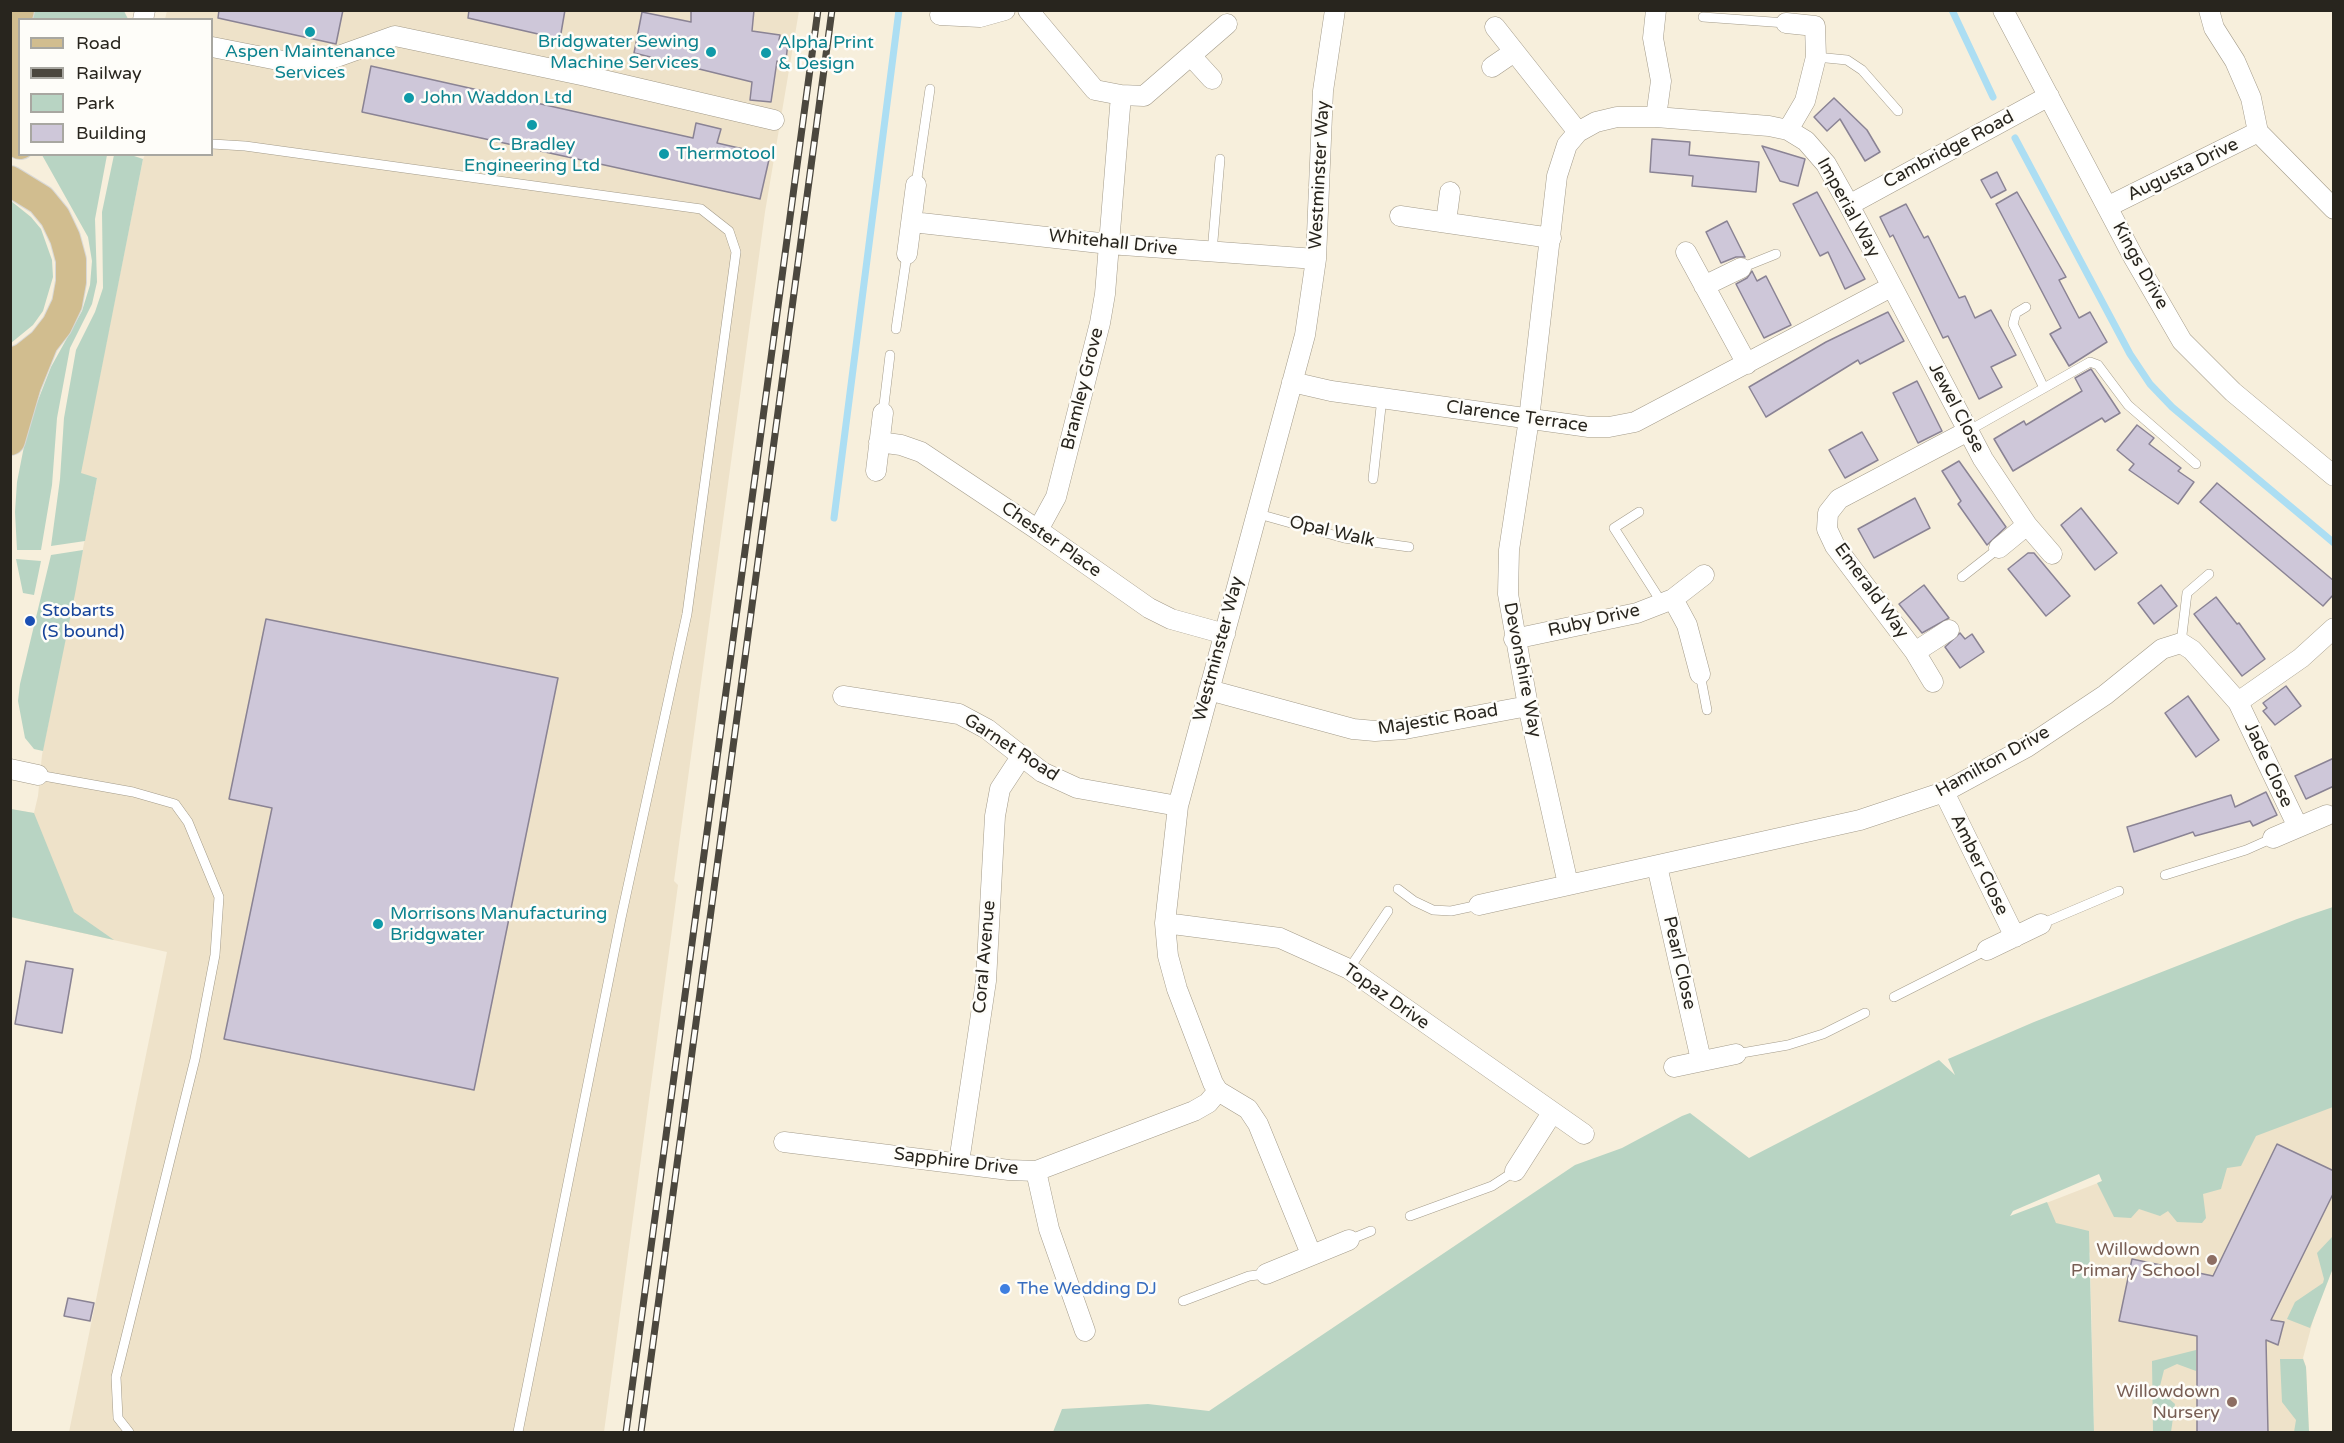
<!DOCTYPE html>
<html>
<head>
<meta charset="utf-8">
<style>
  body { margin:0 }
  #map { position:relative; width:2344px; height:1443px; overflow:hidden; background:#f7efdc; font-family:"Varela Round",sans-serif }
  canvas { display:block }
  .frame { position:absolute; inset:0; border:12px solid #28251e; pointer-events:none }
  .legend { position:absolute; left:18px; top:18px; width:195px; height:138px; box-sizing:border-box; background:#fefdf9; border:2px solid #a8a7a1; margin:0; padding:8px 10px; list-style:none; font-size:18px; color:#28251e }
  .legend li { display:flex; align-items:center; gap:12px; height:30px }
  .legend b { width:30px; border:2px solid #a8a7a1 }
</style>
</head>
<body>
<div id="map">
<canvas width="2344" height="1443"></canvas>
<div class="frame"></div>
<ul class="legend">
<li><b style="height:8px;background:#d1bd8f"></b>Road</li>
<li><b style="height:8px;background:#4b473e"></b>Railway</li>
<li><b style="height:16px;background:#b8d4c3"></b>Park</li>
<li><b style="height:16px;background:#cec7d9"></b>Building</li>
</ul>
</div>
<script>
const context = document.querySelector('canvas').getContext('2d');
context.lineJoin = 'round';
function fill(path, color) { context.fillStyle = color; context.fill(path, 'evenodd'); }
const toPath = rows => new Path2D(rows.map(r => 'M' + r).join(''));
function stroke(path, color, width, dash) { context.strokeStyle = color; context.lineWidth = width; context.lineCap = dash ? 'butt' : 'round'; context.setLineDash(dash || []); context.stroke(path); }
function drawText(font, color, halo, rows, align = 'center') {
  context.font = font + ' "Varela Round",sans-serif'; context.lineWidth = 5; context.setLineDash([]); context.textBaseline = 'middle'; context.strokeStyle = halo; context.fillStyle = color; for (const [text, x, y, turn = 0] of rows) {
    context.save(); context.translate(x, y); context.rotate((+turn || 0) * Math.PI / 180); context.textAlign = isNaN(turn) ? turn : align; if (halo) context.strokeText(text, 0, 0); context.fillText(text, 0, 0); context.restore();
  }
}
const built = toPath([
  [167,11,799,11,765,212,674,881,678,885,604,1432,69,1432,167,952,11,917,10,809,34,813,38,796,42,755,97,478,80,474,143,159,145,155,212,154,212,20,165,19],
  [2333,1092,2333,1268,2316,1309,2303,1358,2306,1367,2309,1432,2094,1432,2090,1253,2010,1217]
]);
const green = toPath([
  [31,10,124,11,128,19,28,20],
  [42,155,107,155,95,219,97,282,92,304,70,348,57,418,52,485,41,550,17,550,15,512,17,482,28,426,51,367,82,311,90,285,92,261,88,237],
  [114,155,131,155,143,159,81,473,97,478,85,541,51,546,60,479,64,418,76,350,95,312,103,288,102,212],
  [11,201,31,217,41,229,52,260,53,277,43,311,33,325,11,343],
  [83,550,75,594,43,751,34,749,25,738,18,701,20,684,51,555],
  [16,559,41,561,34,595,23,593],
  [11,809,34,813,74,912,114,940,11,917],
  [2333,907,2333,1107,2256,1136,2241,1166,2227,1168,2221,1189,2203,1194,2206,1218,2202,1223,2177,1222,2168,1211,2160,1216,2139,1209,2131,1218,2114,1217,2097,1183,2102,1181,2099,1174,2013,1211,2010,1216,2047,1202,2056,1223,2089,1231,2094,1432,1053,1432,1062,1409,1148,1404,1209,1411,1575,1165,1622,1148,1682,1116,1690,1113,1749,1158,1939,1060,1955,1075,1948,1059,2034,1022,2297,919],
  [2333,1236,2333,1268,2310,1328,2287,1319,2295,1302,2323,1283,2324,1279,2317,1253],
  [2196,1350,2196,1371,2177,1364,2164,1370,2159,1390,2175,1404,2171,1432,2153,1432,2152,1361],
  [2280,1359,2303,1359,2306,1367,2309,1432,2294,1432,2296,1420,2282,1402]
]);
const stream = toPath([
  [1952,10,1993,97],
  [2015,138,2130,354,2150,384,2172,407,2334,543],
  [834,518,899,10]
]);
const building = toPath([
  [219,10,343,10,336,44,218,18,219,10],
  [469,10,565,10,560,39,468,18,469,10],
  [691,10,754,10,752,31,780,35,779,40,788,41,786,61,777,61,771,102,750,100,752,82,634,53,642,12,691,22,691,10],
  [371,66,693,138,696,123,721,129,717,143,770,155,760,199,362,112,371,66],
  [1834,98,1867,130,1880,152,1865,161,1840,119,1827,131,1814,117,1834,98],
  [1652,139,1690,142,1689,155,1759,162,1756,192,1692,186,1693,176,1650,172,1652,139],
  [1762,146,1805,159,1798,186,1780,181,1762,146],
  [1997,172,2006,190,1991,198,1981,180,1997,172],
  [1817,192,1865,279,1845,289,1828,252,1820,256,1793,204,1817,192],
  [2017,192,2066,277,2059,280,2079,318,2090,312,2107,342,2069,366,2050,334,2061,328,1996,204,2017,192],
  [1906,204,1924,238,1928,236,1959,298,1965,296,1975,318,1991,310,2016,355,1991,367,2002,387,1979,399,1948,336,1943,338,1893,235,1890,237,1880,217,1906,204],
  [1727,221,1745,257,1736,257,1721,263,1706,232,1727,221],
  [1752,271,1757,281,1766,276,1791,325,1764,338,1736,284,1747,278,1752,271],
  [1888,312,1904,341,1860,364,1858,360,1766,417,1749,387,1826,342,1888,312],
  [2091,369,2120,413,2105,422,2102,418,2013,471,1994,439,2024,421,2026,425,2082,391,2075,378,2091,369],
  [1917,381,1942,431,1918,443,1893,393,1917,381],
  [2137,425,2154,438,2149,444,2181,468,2178,471,2194,482,2178,504,2129,470,2134,464,2117,450,2137,425],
  [1862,432,1878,460,1845,478,1829,450,1862,432],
  [1959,461,2006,527,1987,545,1958,504,1961,501,1942,471,1959,461],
  [2217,483,2334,581,2334,594,2323,606,2200,502,2217,483],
  [1915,498,1930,528,1874,558,1858,529,1915,498],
  [2081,508,2117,553,2095,570,2061,525,2081,508],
  [2028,553,2034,553,2070,596,2046,616,2008,569,2028,553],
  [1924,585,1949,618,1922,633,1899,604,1924,585],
  [2161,585,2177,606,2154,624,2138,603,2161,585],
  [2216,597,2237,624,2239,623,2265,659,2242,676,2194,614,2216,597],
  [266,619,558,678,474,1090,224,1039,272,808,229,799,266,619],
  [1960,633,1965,639,1972,634,1984,652,1960,668,1945,647,1960,633],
  [2286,686,2301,706,2275,725,2263,711,2267,708,2263,703,2286,686],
  [2188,696,2219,740,2196,757,2165,713,2188,696],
  [2334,758,2334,786,2306,799,2295,776,2334,758],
  [2266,792,2277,815,2253,826,2250,821,2195,836,2193,832,2134,852,2127,827,2231,795,2235,807,2266,792],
  [26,961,73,969,62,1033,15,1024,26,961],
  [2277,1144,2334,1171,2334,1192,2271,1320,2284,1322,2278,1345,2266,1340,2268,1432,2197,1432,2197,1336,2119,1321,2132,1259,2213,1276,2277,1144],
  [68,1298,94,1303,90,1321,64,1316,68,1298]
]);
const lane = toPath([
  [1703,17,1786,23],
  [1816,57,1847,60,1862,70,1898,111],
  [212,144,245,146,701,209,729,231,736,252,687,614,621,918,518,1432],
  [916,185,930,89],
  [1212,252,1220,159],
  [1741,268,1776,254],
  [2026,307,2016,313,2013,324,2044,388],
  [896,329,907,254],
  [883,413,890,355],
  [1968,431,2090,362,2098,365,2128,405,2196,464],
  [1373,479,1382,398],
  [1639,512,1614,528,1662,603],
  [1255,513,1344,538,1409,547],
  [1962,577,1999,548],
  [2181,643,2187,593,2209,574],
  [1700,674,1707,710],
  [38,775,133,792,175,804,188,822,219,897,215,955,195,1059,116,1377,118,1418,129,1432],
  [2165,875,2246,850,2273,838],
  [1398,889,1414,901,1433,910,1451,911,1479,905],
  [2041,924,2119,891],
  [1349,969,1388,911],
  [1894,997,1987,950],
  [1736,1054,1788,1045,1823,1034,1865,1013],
  [1410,1216,1492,1186,1515,1171],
  [1349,1240,1371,1231],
  [1183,1301,1249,1276,1266,1274]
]);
const street = toPath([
  [1028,10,1095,90,1121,95,1144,96,1227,24],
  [1656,10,1653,38,1661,81,1656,117],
  [2003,10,2134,258,2182,341,2233,392,2334,476],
  [2209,10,2214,28,2235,61,2251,98,2258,132,2334,209],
  [940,15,980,17,1005,10],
  [143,20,145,10],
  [1786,23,1815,26,1816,57,1805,101,1788,130],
  [1495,27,1578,132],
  [212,47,283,61,325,61,395,36,586,76,774,120],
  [1191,56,1212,79],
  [1492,67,1514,52],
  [1849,205,2049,96],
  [2107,207,2258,132],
  [1400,216,1551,238],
  [912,222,1109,244,1316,259],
  [1446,222,1450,192],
  [1686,252,1747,364],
  [907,254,916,185],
  [1704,286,1741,268],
  [1292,382,1331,391,1589,427,1609,427,1635,422,1891,287],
  [879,442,901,445,921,452,1038,530,1149,608,1171,619,1225,634],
  [876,471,883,413],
  [1038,530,1056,497,1100,323,1105,294,1121,95],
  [1999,548,2027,525],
  [1673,599,1687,625,1700,674],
  [1514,639,1637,613,1673,599,1704,575],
  [1915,652,1949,630],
  [1933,682,1915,652,1835,546,1827,529,1828,513,1839,499,1968,431],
  [1209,690,1353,729,1375,731,1405,729,1528,706],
  [843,696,959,714,987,729,1042,772,1077,788,1178,806],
  [2238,702,2298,827],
  [10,769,38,775],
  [1944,792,2015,937],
  [2273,838,2327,815],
  [1657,866,1701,1060],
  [1568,884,1528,706,1508,594,1509,550,1529,419,1557,176,1567,145,1578,132,1596,122,1617,117,1656,117,1769,126,1788,130,1806,141,1826,164,1849,205,1983,459,2027,525,2052,554],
  [1479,905,1860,820,1944,792,2027,747,2105,695,2162,649,2181,643,2192,650,2238,702,2301,658,2334,628],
  [1165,923,1280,938,1349,969,1584,1134],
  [1987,950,2041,924],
  [1674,1067,1736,1054],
  [784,1142,1009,1170,1036,1171,1194,1111,1208,1103,1218,1091],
  [959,1162,986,981,995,816,1000,789,1021,757],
  [1036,1171,1049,1229,1085,1331],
  [1515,1171,1552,1113],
  [1311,1254,1258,1124,1248,1109,1218,1091,1213,1083,1177,989,1168,956,1165,923,1178,806,1305,335,1316,259,1323,91,1335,10],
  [1266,1274,1349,1240]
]);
const primary = toPath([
  [19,10,12,37,11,99,20,144],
  [10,181,41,200,55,217,65,238,71,260,71,282,67,304,57,325,43,343,24,358,10,364],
  [10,440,26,385,43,343]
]);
const rail = toPath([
  [626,1432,818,10],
  [641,1432,832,10]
]);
const markers = [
  [310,32,6,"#0f9aa8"],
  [711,52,6,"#0f9aa8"],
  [766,53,6,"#0f9aa8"],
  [409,98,6,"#0f9aa8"],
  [532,125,6,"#0f9aa8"],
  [664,154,6,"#0f9aa8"],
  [30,621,6,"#1a4fb4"],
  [378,924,6,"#0f9aa8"],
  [2212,1260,6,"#8d6e63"],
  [1005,1289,6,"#3f7fe0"],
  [2232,1402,6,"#8d6e63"]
];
const cultureNames = [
  ["Bridgwater Sewing",699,42,"right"],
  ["Machine Services",699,63,"right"],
  ["Alpha Print",778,43],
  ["& Design",778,64],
  ["Aspen Maintenance",310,52,"center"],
  ["Services",310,73,"center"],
  ["John Waddon Ltd",421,98],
  ["C. Bradley",532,145,"center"],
  ["Engineering Ltd",532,166,"center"],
  ["Thermotool",676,154],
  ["Morrisons Manufacturing",390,914],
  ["Bridgwater",390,935]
];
const streetNames = [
  ["Cambridge Road",1949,150,-28],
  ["Augusta Drive",2183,170,-26],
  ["Westminster Way",1320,175,-87],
  ["Imperial Way",1848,208,61],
  ["Whitehall Drive",1113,243,6],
  ["Kings Drive",2140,266,61],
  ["Bramley Grove",1083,389,-76],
  ["Jewel Close",1956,408,62],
  ["Clarence Terrace",1517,417,8],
  ["Opal Walk",1332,532,13],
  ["Chester Place",1051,540,35],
  ["Emerald Way",1871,591,54],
  ["Ruby Drive",1594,621,-13],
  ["Westminster Way",1219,649,-75],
  ["Devonshire Way",1522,670,79],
  ["Majestic Road",1438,720,-9],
  ["Garnet Road",1011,748,33],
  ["Hamilton Drive",1993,762,-29],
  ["Jade Close",2268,765,65],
  ["Amber Close",1979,865,64],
  ["Coral Avenue",985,957,-85],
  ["Pearl Close",1679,963,77],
  ["Topaz Drive",1386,997,35],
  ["Sapphire Drive",956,1162,7]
];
const transitNames = [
  ["Stobarts",42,611],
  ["(S bound)",42,632]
];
const educationNames = [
  ["Willowdown",2200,1250],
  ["Primary School",2200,1271],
  ["Willowdown",2220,1392],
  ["Nursery",2220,1413]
];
const shopNames = [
  ["The Wedding DJ",1017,1289]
];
fill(built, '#eee2c9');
fill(green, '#b8d4c3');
stroke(stream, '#acdef3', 7);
fill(building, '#cec7d9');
stroke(building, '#8a8394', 1.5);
stroke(lane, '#a39b8a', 10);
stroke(street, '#a39b8a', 21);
stroke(primary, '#d8d8d6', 32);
stroke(lane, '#fff', 9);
stroke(street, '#fff', 20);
stroke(primary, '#d1bd8f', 30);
stroke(rail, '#4b473e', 7);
stroke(rail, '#fefdf9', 4.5, [14]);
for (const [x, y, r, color] of markers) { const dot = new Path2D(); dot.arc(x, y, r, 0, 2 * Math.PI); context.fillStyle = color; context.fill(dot); stroke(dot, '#fefdf9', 2); }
drawText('18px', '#0d838f', '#fefdf9', cultureNames, 'left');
drawText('18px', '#28251e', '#fefdf9', streetNames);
drawText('18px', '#164399', '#fefdf9', transitNames, 'left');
drawText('18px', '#785e54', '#fefdf9', educationNames, 'right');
drawText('18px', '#366cbe', '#fefdf9', shopNames, 'left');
</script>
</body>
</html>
